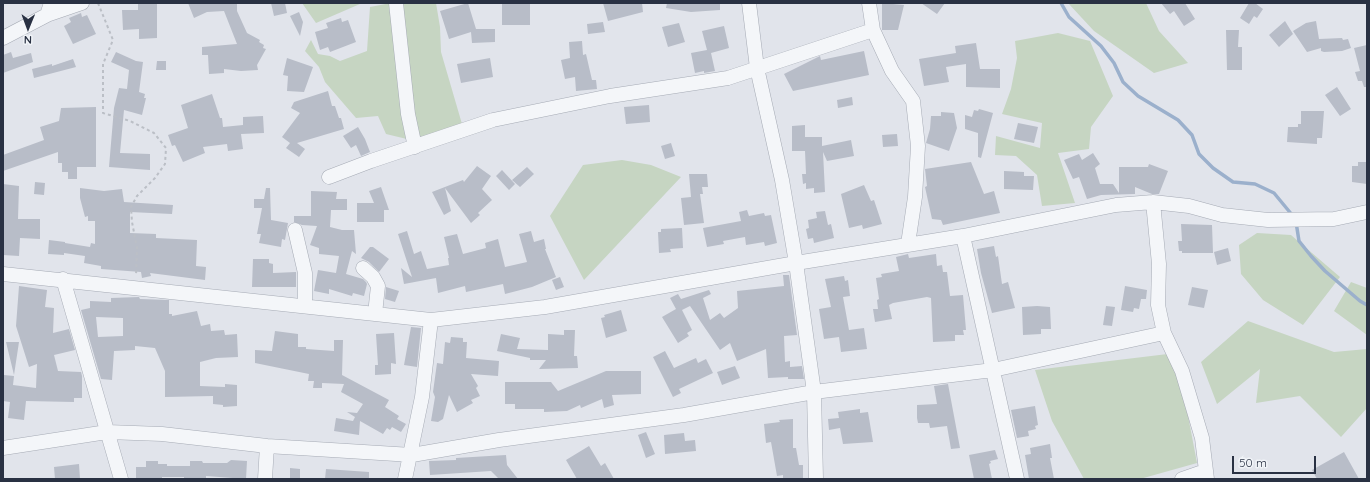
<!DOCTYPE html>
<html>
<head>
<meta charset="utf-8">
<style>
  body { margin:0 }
  #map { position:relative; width:1370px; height:482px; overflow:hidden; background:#e1e4eb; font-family:Quicksand,sans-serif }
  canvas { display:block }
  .frame { position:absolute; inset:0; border:4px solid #293143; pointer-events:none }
  .north { position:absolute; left:8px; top:8px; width:40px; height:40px; -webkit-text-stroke:3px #f1f4f8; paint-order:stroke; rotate:181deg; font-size:11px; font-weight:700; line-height:16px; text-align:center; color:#293143 }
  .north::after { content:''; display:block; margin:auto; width:14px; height:18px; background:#293143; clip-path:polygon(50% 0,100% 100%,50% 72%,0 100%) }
  .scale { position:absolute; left:1232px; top:456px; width:84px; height:18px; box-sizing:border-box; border:2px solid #293143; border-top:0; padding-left:5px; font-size:12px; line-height:14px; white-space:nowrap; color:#293143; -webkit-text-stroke:3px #f1f4f8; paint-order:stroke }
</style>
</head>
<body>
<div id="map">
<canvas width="1370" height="482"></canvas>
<div class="frame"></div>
<div class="north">N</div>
<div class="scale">50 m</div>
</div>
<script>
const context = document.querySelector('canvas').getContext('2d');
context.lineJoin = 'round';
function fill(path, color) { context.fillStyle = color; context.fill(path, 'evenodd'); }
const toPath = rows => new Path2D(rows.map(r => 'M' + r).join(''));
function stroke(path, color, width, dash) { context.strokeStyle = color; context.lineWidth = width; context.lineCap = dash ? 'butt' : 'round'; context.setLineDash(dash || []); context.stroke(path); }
const green = toPath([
  [302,3,360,3,360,4,316,23],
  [391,3,411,140,386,134,378,116,356,118,325,82,319,67,305,51,311,40,318,54,330,56,340,61,367,51,370,7],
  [399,3,436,3,440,27,441,52,462,124,417,139],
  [1068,3,1146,3,1159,31,1188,63,1154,73,1094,31],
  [1058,33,1090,41,1113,96,1091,127,1089,149,1058,153,1075,203,1042,206,1037,175,1016,156,995,155,996,136,1040,148,1042,123,1002,114,1011,89,1017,58,1015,41],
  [622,160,651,165,681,177,584,280,550,216,583,165],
  [1257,233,1291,235,1340,277,1303,325,1263,300,1241,274,1239,245],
  [1351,282,1367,288,1367,335,1334,311],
  [1248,321,1334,352,1367,349,1367,408,1341,437,1300,396,1256,403,1260,369,1217,404,1201,362],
  [1176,353,1197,463,1140,479,1084,479,1052,421,1035,370]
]);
const stream = toPath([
  [1061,3,1069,17,1101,46,1114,63,1123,82,1138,96,1178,120,1192,135,1199,154,1213,168,1233,182,1255,184,1274,193,1293,216],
  [1296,222,1299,241,1311,256,1325,271,1360,301,1367,305]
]);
const building = toPath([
  [138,3,157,3,157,38,139,39,139,29,123,30,122,10,138,10],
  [188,3,237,3,237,11,247,33,260,40,259,42,264,45,263,48,266,49,257,65,258,70,241,71,224,69,224,73,209,74,208,55,202,55,202,47,237,44,224,11,207,12,194,18],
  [271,3,285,3,287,13,274,16],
  [468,3,476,29,495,29,495,42,472,43,471,32,449,39,440,11],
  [502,3,530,3,530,25,502,25],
  [603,3,642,3,643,12,608,21],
  [667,3,720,3,720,10,691,12,666,8],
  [882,3,904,5,898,30,882,30],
  [921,3,945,3,937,14],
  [1161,3,1185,3,1195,19,1184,26,1174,11,1170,14],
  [1249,3,1255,3,1263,9,1257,18,1254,16,1249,24,1240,18],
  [299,12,303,22,300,36,290,16],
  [81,13,82,17,87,15,96,34,73,44,64,26,71,22,69,18],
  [341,18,342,22,348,20,356,42,330,52,328,47,320,50,315,32,328,28,326,23],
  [1285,21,1293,34,1279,47,1269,35],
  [1316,21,1319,39,1342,38,1343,40,1348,39,1351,48,1342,51,1324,52,1321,51,1321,48,1307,52,1293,31,1306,23],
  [603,22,605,32,588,34,587,24],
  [679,23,685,42,668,47,662,27],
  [724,26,729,48,711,53,715,71,704,73,704,71,695,73,691,53,707,50,702,31],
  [1226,30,1239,30,1238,47,1242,47,1242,70,1227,70],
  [582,41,583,55,586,54,592,80,596,80,597,89,576,91,575,77,565,79,561,60,570,58,569,42],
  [976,43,980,69,1000,69,1000,88,966,87,966,64,946,67,949,82,924,86,919,59,956,53,955,46],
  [1367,45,1367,87,1364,87,1362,81,1358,81,1355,72,1360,71,1354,48],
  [864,51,869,75,793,91,784,74,820,56,821,60],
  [11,52,13,58,31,53,33,62,3,73,3,55],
  [116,52,136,61,143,62,139,92,145,94,144,98,146,98,142,115,124,110,120,153,150,154,150,170,109,167,114,108,119,88,127,89,129,70,111,62],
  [287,58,313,67,304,92,287,91,288,76,283,75],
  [490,58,493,77,461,83,457,64],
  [73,59,76,67,34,78,32,69,52,64,52,66],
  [157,61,166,61,166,70,156,70],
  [1337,87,1351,109,1340,116,1325,95],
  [328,91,332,106,335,106,339,118,341,118,344,129,297,143,305,149,299,157,286,148,290,143,282,137,300,113,291,108,294,102],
  [212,94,220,118,222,118,223,127,243,125,243,117,263,116,264,133,241,134,243,149,228,151,227,144,203,147,205,153,183,162,175,145,172,146,168,135,188,128,181,105],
  [852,97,853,105,838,108,837,100],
  [649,105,650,122,626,124,624,107],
  [96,107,96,167,77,167,77,179,68,179,68,172,62,172,62,163,58,163,58,152,3,171,3,155,44,140,40,127,59,121,61,108],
  [979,109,993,113,981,158,978,157,978,133,965,129,965,115,972,117,974,110,978,111],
  [1301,111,1324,111,1322,138,1317,138,1317,144,1287,142,1288,127,1298,127,1298,124,1301,124],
  [941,112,954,113,957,128,949,151,926,143,930,129,931,116,941,116],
  [1018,123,1038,127,1034,143,1014,139],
  [805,125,805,137,822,137,822,146,851,140,854,156,827,161,823,152,825,192,814,193,814,188,806,189,806,183,803,184,802,174,806,174,805,151,792,151,792,126],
  [358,127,365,139,370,152,361,156,356,145,351,148,343,136],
  [897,134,898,146,883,147,882,135],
  [671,143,675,156,665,159,661,146],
  [1093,153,1100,164,1095,168,1100,184,1113,184,1119,193,1119,167,1148,167,1149,164,1168,171,1159,194,1152,194,1135,187,1135,194,1101,195,1087,199,1079,177,1073,179,1064,160,1079,154,1082,160],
  [971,162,984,194,994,191,1000,213,943,225,941,220,932,219,925,187,927,186,925,169],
  [1358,162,1367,162,1367,184,1352,182,1352,166,1358,166],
  [477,166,491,176,482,189,492,200,478,213,480,215,471,223,445,188,451,211,444,215,432,192,463,180,464,182],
  [527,167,534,174,520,187,512,180],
  [502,170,515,184,509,190,496,176],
  [1004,171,1024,172,1024,176,1034,176,1033,190,1004,189],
  [689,174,707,174,708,187,702,187,703,194,700,194,704,223,684,225,681,198,691,197],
  [35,182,45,183,44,195,34,194],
  [3,184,19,186,18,219,40,219,40,239,20,238,19,256,3,255],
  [864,185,871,201,874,200,882,224,863,229,862,225,849,228,841,194],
  [381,187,389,210,384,210,384,222,357,222,357,203,374,203,369,191],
  [80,188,104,191,122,189,124,202,173,205,172,214,130,212,130,233,156,234,156,238,197,240,196,266,206,267,205,280,150,273,151,276,142,278,141,272,101,269,101,266,84,263,85,256,64,253,64,255,48,254,49,240,65,242,65,243,90,247,91,243,95,244,95,221,88,221,88,216,85,217,80,198],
  [266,188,270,188,271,220,288,223,285,240,282,239,281,247,259,243,261,234,257,234,262,208,254,208,254,199,264,199],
  [311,191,337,192,336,199,347,199,347,210,331,210,330,227,342,230,354,230,356,254,352,251,346,274,363,279,366,282,367,284,364,296,353,293,352,296,329,289,329,294,314,291,318,270,336,273,339,256,319,254,319,248,310,245,317,226,302,225,294,222,294,216,311,216],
  [747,210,749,216,764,213,765,216,771,215,777,243,765,246,764,242,746,245,745,237,723,241,724,244,707,247,703,228,741,221,739,212],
  [825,211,828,225,831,224,834,238,814,243,813,238,808,239,806,229,809,228,808,220,817,218,816,212],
  [1181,224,1212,225,1213,253,1182,253,1182,251,1179,251,1178,241,1182,241],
  [682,228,683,248,670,249,671,252,659,253,658,232,661,232,661,229],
  [407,231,414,254,421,251,427,269,449,265,448,258,449,258,444,237,457,234,463,254,486,248,485,243,498,239,505,267,527,262,519,234,531,231,534,242,544,239,546,249,545,249,556,277,532,287,505,294,503,284,466,292,465,286,438,293,436,278,404,284,401,268,412,277,398,234],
  [994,246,996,257,998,256,1002,284,1008,282,1015,308,992,313,981,273,977,249],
  [370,247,373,247,389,259,379,272,369,262,361,258],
  [1228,248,1231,261,1217,265,1214,252],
  [908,254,909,258,936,254,937,266,942,265,943,272,947,272,950,296,963,295,966,330,963,330,964,335,955,335,955,341,933,342,931,298,927,297,893,303,889,305,892,319,875,322,873,309,878,309,877,300,879,299,876,278,882,277,881,274,899,271,896,257],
  [253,259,269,259,269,263,273,264,273,273,296,272,296,287,252,287],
  [783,275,789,275,797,335,784,336,785,362,790,361,790,367,802,366,804,379,788,379,788,377,768,378,766,349,737,361,730,343,720,350,690,306,682,310,692,330,687,333,689,336,678,343,662,317,676,309,670,298,678,294,681,299,709,290,711,294,703,298,710,320,720,313,724,318,738,308,737,291,784,286],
  [844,276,845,281,848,280,850,296,843,297,849,330,864,328,867,349,841,352,839,337,824,339,819,309,831,307,825,279],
  [560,277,564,287,556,290,552,280],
  [19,286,47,290,45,307,54,308,53,333,69,329,75,350,54,355,58,371,81,372,82,376,82,398,74,398,74,402,26,401,24,420,8,418,10,402,3,401,4,375,14,376,13,385,36,388,37,364,29,367,16,326],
  [1125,286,1147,290,1146,299,1141,299,1139,309,1134,308,1133,312,1121,310],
  [386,287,399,291,395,302,385,299],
  [1192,287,1208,290,1204,308,1188,305],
  [139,297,140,299,169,300,169,314,172,314,172,316,197,311,201,326,210,324,211,331,224,330,225,335,237,334,238,357,216,358,200,362,200,386,225,387,225,384,237,385,237,406,223,407,223,405,213,404,213,396,165,397,165,371,155,348,135,346,135,350,114,351,112,380,101,379,81,310,90,308,90,301,111,302,111,298],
  [96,317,123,318,123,336,98,337],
  [1037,306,1050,307,1051,329,1041,329,1041,334,1023,335,1022,307],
  [1106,306,1115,307,1112,326,1103,325],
  [621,310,627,331,606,338,601,318,605,317,604,315],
  [411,327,421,328,417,367,404,365],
  [564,330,575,330,574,356,577,356,578,368,539,369,546,360,530,360,530,358,497,351,501,334,520,338,517,349,548,350,548,334,564,335],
  [275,331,298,334,298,347,306,347,306,349,334,351,334,340,343,340,342,375,389,400,385,407,399,416,397,419,406,424,401,432,392,427,390,430,387,428,383,434,360,421,359,435,334,431,336,418,353,421,355,417,347,412,357,413,363,404,341,392,344,384,322,383,322,388,313,388,314,381,308,381,309,374,255,363,255,350,272,351],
  [394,333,396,364,391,363,391,374,375,375,375,365,378,365,376,334],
  [451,337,463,338,463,342,467,342,466,358,499,361,498,376,471,374,478,386,476,388,480,396,471,400,473,403,457,412,449,395,443,419,438,422,431,421,435,397,433,392,437,363,443,364,445,342,450,343],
  [6,342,19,342,14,375],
  [665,351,674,368,696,358,698,363,706,359,713,373,679,389,681,393,673,397,653,357],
  [735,366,740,378,722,385,717,372],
  [606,371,641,371,641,394,612,395,614,405,604,408,602,399,581,408,580,405,567,411,544,412,544,409,515,409,515,404,505,404,505,382,551,382,558,391],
  [948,384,960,448,951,449,947,426,930,428,929,423,918,423,917,418,917,405,937,404,934,386],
  [1035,406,1038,425,1035,426,1036,429,1028,431,1029,436,1017,438,1011,410],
  [860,409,860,413,868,412,873,442,843,444,840,428,829,430,828,419,839,418,838,412],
  [793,419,793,448,796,448,799,465,803,465,803,479,783,479,783,475,777,476,771,442,766,443,764,424,780,422,779,420],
  [646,432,655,454,646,458,638,435],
  [684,433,685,441,695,440,696,451,665,454,664,435],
  [1050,444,1052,458,1050,458,1054,479,1029,479,1025,455,1031,454,1030,448],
  [589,446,601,466,605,463,614,479,577,479,566,460],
  [995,450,998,459,990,461,991,463,989,464,992,479,974,479,969,455],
  [1344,452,1359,479,1317,479,1312,470],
  [506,455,507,465,518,479,499,479,491,471,430,475,429,461,456,460,456,458],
  [231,460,247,461,246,479,206,476,206,479,184,479,184,477,162,477,162,479,136,478,136,467,146,467,146,461,158,461,158,464,167,464,167,466,190,466,190,461,202,461,203,463,227,463],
  [79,464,80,479,55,479,54,467],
  [290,468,300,469,300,479,290,479],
  [326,469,369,472,369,479,325,479]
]);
const path = toPath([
  [98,3,113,40,103,64,103,113,130,121,154,133,166,148,165,164,155,178,137,196,131,207,132,222,137,248,136,276]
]);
const minor = toPath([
  [396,3,408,114,415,147],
  [749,3,757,68,782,180,796,263,814,392,816,479],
  [869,3,873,30,892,71,913,101,918,146,915,197,908,244],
  [47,15,82,3],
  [3,38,47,15,51,3],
  [329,177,371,161,493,120,610,96,728,78,873,30],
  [295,230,305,273,305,306],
  [963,236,1017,479],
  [363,268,373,277,378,286,375,314],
  [3,274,431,320,545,307,796,263,963,236,1116,205,1153,202,1189,206,1222,215,1268,220,1334,219,1367,212],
  [63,279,121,479],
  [1164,333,1182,371,1202,438,1207,479],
  [3,448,107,432,162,434,267,446,412,455,499,440,684,415,814,392,993,370,1164,333,1158,305,1159,264,1153,202],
  [265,479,267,446],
  [405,479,422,397,431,320],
  [1182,479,1205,471]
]);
fill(green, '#c6d5c2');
stroke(stream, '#9bb0cc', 3.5);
fill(building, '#b8bdc8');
stroke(minor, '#a6abb5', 15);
stroke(path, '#bbbfc6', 2, [3, 3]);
stroke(minor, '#f4f6f9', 14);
</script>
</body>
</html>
